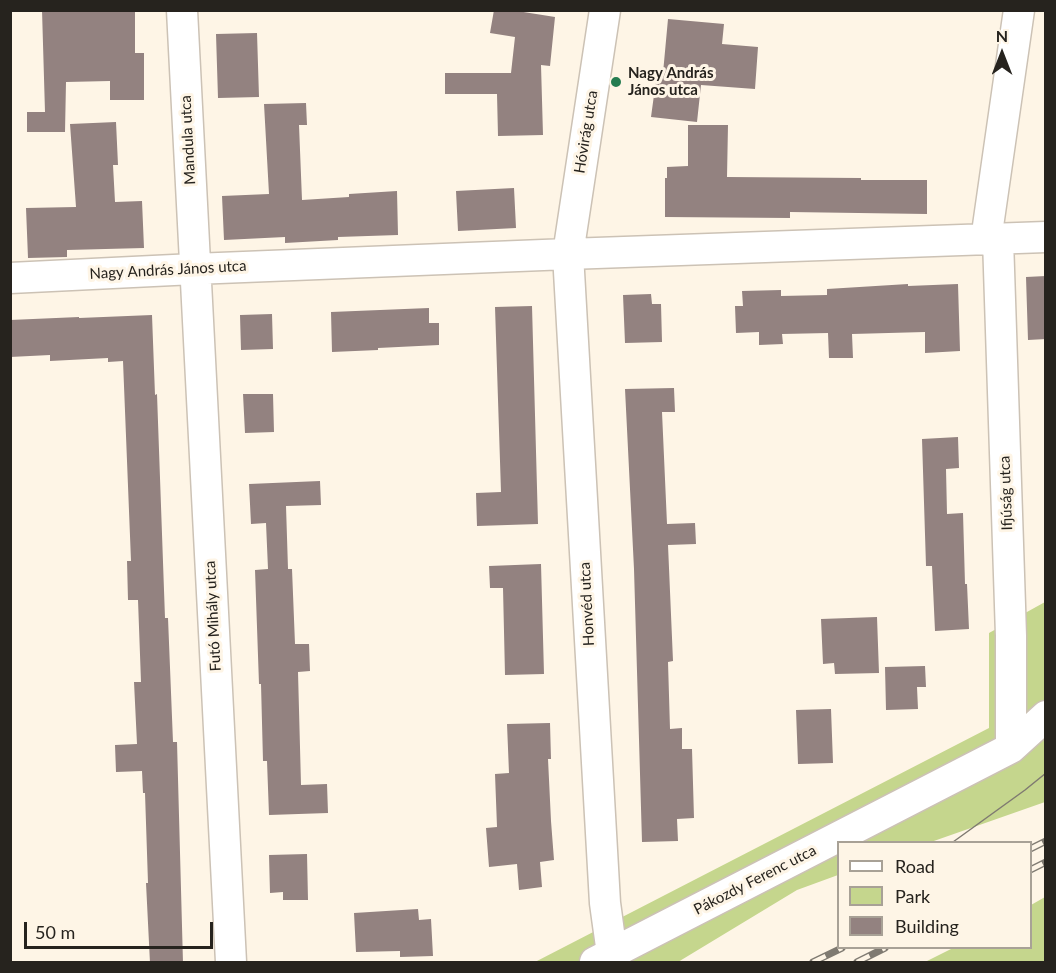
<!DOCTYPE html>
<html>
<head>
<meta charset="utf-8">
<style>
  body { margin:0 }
  #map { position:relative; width:1056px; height:973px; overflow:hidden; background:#fef5e6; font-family:Lato,sans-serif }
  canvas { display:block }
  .frame { position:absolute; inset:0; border:12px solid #26231e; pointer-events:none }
  .legend { position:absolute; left:837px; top:841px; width:195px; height:108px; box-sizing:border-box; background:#fef5e6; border:2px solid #a8a196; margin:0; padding:8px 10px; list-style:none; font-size:18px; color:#26231e }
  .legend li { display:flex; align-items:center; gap:12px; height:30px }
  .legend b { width:30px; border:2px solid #a8a196 }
  .north { position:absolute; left:972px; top:24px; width:60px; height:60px; -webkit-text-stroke:4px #fef5e6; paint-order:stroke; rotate:0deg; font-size:16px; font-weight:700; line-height:24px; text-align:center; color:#26231e }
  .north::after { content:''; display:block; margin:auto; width:21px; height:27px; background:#26231e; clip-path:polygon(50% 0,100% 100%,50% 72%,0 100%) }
  .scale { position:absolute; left:24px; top:922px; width:189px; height:27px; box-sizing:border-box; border:3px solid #26231e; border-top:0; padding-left:8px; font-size:18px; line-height:21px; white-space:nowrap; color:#26231e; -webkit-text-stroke:4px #fef5e6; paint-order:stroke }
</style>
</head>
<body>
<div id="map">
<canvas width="1056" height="973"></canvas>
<div class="frame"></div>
<ul class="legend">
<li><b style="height:8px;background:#fff"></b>Road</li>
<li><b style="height:16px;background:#c5d68d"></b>Park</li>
<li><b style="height:16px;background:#938280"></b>Building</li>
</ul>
<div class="north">N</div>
<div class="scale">50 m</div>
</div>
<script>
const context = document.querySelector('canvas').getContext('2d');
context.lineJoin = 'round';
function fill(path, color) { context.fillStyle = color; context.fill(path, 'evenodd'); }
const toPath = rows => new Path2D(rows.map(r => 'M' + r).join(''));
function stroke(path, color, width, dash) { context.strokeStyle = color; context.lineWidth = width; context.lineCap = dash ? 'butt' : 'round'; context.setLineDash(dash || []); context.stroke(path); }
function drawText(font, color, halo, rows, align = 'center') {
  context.font = font + ' Lato,sans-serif'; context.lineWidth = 6; context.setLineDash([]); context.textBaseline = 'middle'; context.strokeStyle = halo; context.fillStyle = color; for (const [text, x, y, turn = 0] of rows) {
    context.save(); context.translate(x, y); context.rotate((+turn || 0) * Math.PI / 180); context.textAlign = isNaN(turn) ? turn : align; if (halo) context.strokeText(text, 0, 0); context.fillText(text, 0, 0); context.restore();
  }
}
const green = toPath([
  [1045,602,1045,802,931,842,838,842,838,875,797,890,678,962,535,962,989,728,989,633],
  [1045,897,1045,962,925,962,953,948,1030,948,1031,905]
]);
const building = toPath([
  [42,10,135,10,135,53,144,53,144,100,110,100,110,81,66,82,65,132,27,132,27,112,45,112],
  [494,10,511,10,555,17,550,66,541,65,543,135,498,136,497,94,445,94,445,73,511,73,515,37,490,33],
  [668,19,724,24,722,44,758,47,755,89,701,85,697,122,651,117,657,73,663,73],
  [257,33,259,97,218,98,216,34],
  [306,103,307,125,299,125,302,200,349,197,349,194,397,191,398,235,338,237,338,240,285,243,285,237,224,240,222,196,269,194,264,104],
  [116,122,118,165,113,165,115,202,142,201,144,248,67,250,67,257,28,258,26,208,76,207,70,124],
  [688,125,728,125,727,177,861,178,861,180,927,180,927,214,790,212,790,218,665,217,665,178,667,178,667,167,688,166],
  [514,188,516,228,458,231,456,191],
  [1046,276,1046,339,1028,340,1026,277],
  [908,284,908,286,958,284,960,351,925,353,925,332,852,334,853,358,829,358,828,333,782,334,783,344,759,345,759,332,736,333,735,306,743,306,742,291,781,290,781,296,827,295,827,289],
  [651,294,652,304,661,304,662,342,625,343,623,295],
  [532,306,538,524,477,526,476,493,501,492,495,307],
  [429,308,429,323,439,323,439,345,378,348,378,350,332,352,331,312],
  [272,314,273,349,241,350,240,315],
  [152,315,155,395,157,394,165,618,168,618,173,742,177,742,183,963,150,963,146,883,148,883,145,793,143,793,142,771,116,772,115,745,137,744,134,682,141,682,138,600,128,600,127,561,131,561,123,361,108,362,108,358,50,361,50,355,10,357,10,320,79,317,79,318],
  [674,388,675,412,662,412,667,524,695,523,696,544,668,545,673,661,668,662,670,729,682,728,682,749,692,749,694,818,677,819,678,841,642,842,634,569,625,389],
  [243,394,273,394,274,432,245,433],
  [958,437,959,468,946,469,947,514,963,513,965,584,967,584,969,629,935,631,932,566,926,566,922,439],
  [320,481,321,505,286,506,288,569,292,569,295,644,309,644,310,671,298,672,301,785,327,784,328,813,269,815,267,761,263,761,261,684,259,684,255,570,268,569,266,523,251,524,249,484],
  [541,564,544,674,505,675,503,588,490,588,489,566],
  [877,617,879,673,835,674,834,663,823,664,821,619],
  [925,666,926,687,917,687,918,709,886,710,885,667],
  [831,709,833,763,798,764,796,710],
  [550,723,551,759,548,759,551,821,554,860,540,862,542,887,519,890,517,864,489,867,486,828,497,827,495,774,509,773,507,724],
  [307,854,308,900,283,900,283,892,270,893,269,855],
  [418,909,419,920,431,919,433,956,400,957,400,951,356,952,354,913]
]);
const minor = toPath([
  [182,10,231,962],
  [605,10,568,254,605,903,612,954],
  [998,239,1011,636,1011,748],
  [986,240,1019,10],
  [10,278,194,269,568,254,1046,237],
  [595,962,1011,748,1046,716]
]);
const tram = toPath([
  [953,842,1025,790,1046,773]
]);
const rail = toPath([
  [1030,849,1046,841],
  [1030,870,1046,862],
  [813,962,842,948],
  [857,962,885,948]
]);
const markers = [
  [616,82,6,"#247c50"]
];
const poiNames = [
  ["Nagy András",628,73],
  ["János utca",628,90]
];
const streetNames = [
  ["Hóvirág utca",586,132,-81],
  ["Mandula utca",188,140,-93],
  ["Nagy András János utca",168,270,-3],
  ["Ifjúság utca",1006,493,-92],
  ["Honvéd utca",587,604,-93],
  ["Futó Mihály utca",213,616,-93],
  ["Pákozdy Ferenc utca",755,880,-27]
];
fill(green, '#c5d68d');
fill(building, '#938280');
stroke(minor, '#ccc2b5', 33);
stroke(minor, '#fff', 30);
stroke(tram, '#7f7a71', 1.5);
stroke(rail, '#7f7a71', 7);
stroke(rail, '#fef5e6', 4.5, [14]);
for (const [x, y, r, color] of markers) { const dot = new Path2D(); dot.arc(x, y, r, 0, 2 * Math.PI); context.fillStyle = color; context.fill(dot); stroke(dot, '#fef5e6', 2); }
drawText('bold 15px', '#26231e', '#fef5e6', poiNames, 'left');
drawText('15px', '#26231e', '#fef5e6', streetNames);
</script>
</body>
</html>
